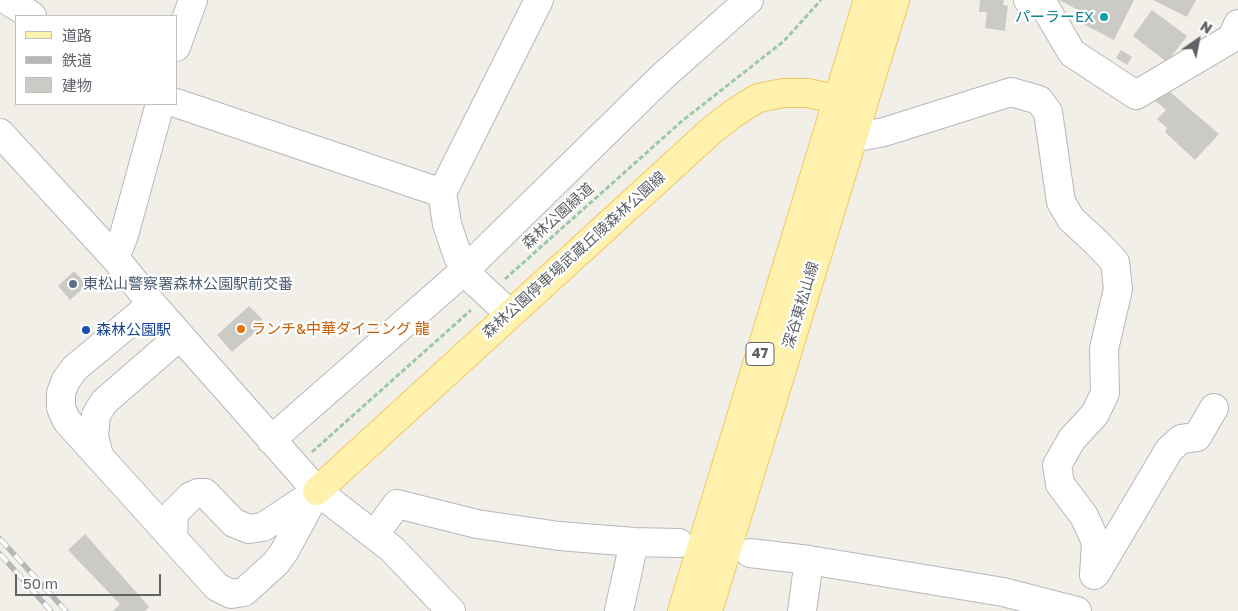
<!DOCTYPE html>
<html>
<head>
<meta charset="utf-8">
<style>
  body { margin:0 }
  #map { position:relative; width:1238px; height:611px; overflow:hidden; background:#f1efe8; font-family:"Golos Text","Noto Sans JP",sans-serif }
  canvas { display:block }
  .legend { position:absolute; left:15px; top:15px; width:162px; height:90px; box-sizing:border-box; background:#fff; border:1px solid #bfc1c3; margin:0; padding:6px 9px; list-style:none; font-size:15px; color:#5f6368 }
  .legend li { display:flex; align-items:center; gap:10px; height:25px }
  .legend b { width:25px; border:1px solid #bfc1c3 }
  .north { position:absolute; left:1173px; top:15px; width:50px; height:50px; -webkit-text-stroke:4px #fff; paint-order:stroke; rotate:33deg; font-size:14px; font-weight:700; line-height:20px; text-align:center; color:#5f6368 }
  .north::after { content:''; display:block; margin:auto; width:18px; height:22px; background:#5f6368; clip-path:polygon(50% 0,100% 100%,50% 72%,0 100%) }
  .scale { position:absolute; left:15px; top:574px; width:146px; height:22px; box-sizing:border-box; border:2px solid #5f6368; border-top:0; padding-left:6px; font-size:15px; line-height:18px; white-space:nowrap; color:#5f6368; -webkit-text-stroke:4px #fff; paint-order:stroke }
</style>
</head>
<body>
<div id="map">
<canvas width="1238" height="611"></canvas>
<ul class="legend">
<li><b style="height:6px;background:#fff2af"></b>道路</li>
<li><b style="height:6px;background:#b6b7b8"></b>鉄道</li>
<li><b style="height:14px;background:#cccac5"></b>建物</li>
</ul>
<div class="north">N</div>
<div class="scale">50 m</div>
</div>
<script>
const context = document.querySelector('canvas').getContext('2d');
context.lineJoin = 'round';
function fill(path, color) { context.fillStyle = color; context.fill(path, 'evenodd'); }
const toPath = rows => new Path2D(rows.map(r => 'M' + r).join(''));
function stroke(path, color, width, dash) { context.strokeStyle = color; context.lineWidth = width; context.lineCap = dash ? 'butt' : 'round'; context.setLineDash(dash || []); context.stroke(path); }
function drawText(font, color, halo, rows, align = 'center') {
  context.font = font + ' "Golos Text","Noto Sans JP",sans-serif'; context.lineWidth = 4.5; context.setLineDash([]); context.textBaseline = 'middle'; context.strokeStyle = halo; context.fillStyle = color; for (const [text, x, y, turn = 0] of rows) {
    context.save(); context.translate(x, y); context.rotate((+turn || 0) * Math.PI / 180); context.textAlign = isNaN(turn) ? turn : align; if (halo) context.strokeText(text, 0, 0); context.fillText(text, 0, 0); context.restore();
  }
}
const building = toPath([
  [980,0,1004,0,1003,5,1008,6,1005,31,985,28,987,12,979,12],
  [1059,0,1134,0,1114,40,1079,22,1084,13],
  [1153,0,1196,0,1187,17],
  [1152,10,1187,36,1167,62,1133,36],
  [1121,50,1132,57,1127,65,1116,58],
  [1163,86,1219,134,1195,160,1165,132,1167,128,1157,119,1166,110,1152,98],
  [74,271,87,285,70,300,58,286],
  [249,306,266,323,232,352,217,335],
  [85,534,149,607,145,611,113,611,120,604,68,550]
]);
const path = toPath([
  [505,279,682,121,784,41,821,0],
  [312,452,471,310]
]);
const minor = toPath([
  [7,0,32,16],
  [1028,0,1045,7,1072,53,1136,95,1232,38,1238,24],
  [176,47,193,0],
  [176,103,442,193],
  [0,133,115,258,152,304,317,491,392,549,451,611],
  [852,138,884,132,1011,92,1039,100,1048,112,1061,202,1071,219,1096,242,1115,262,1118,289,1104,349,1105,393,1095,414,1072,439,1057,465,1060,484,1084,516,1096,542,1094,575],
  [115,258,124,235,160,104],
  [152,304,75,368,66,380,61,393,61,408,67,421,217,587,231,594,244,592,276,563,284,552,317,491],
  [510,314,469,276,458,257,447,224,442,193,539,0],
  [271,440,465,270,663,76,749,0],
  [99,456,94,436,96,415,104,402,180,336],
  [375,534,397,504,477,524,559,536,634,542,679,543],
  [173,538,174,513,191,496,198,493,205,493,234,523,249,529,263,527,316,492],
  [750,553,809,560,1003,592,1077,611],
  [1096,573,1169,450,1181,439,1197,437,1214,408],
  [619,611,634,542],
  [802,611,809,560]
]);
const major = toPath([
  [317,491,712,130,734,113,758,98,783,93,808,93,863,105],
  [682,611,868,0],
  [708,611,895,0]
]);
const rail = toPath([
  [0,539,66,611],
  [0,554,51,611]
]);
const markers = [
  [1104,17,5,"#0f9aa8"],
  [73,284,5,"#5c6f8a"],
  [241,329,5,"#e8710a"],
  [86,330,5,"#1a4fb4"]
];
const shields = [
  [760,354,28]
];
const shieldNames = [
  ["47",760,354]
];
const cultureNames = [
  ["パーラーEX",1094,17]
];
const streetNames = [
  ["森林公園緑道",558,216,-42],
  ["森林公園停車場武蔵丘陵森林公園線",574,255,-42],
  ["深谷東松山線",801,305,-73]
];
const serviceNames = [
  ["東松山警察署森林公園駅前交番",83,284]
];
const foodNames = [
  ["ランチ&中華ダイニング 龍",251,329]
];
const transitNames = [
  ["森林公園駅",96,330]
];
fill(building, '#cccac5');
stroke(minor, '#b5b8bc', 30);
stroke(major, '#f2c960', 30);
stroke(path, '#9cc7a9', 3, [5, 2.5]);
stroke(minor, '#fff', 28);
stroke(major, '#fff2af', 28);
stroke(rail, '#b6b7b8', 5.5);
stroke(rail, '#fff', 4, [11]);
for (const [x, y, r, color] of markers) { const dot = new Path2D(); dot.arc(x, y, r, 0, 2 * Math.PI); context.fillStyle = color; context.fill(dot); stroke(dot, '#fff', 2); }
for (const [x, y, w] of shields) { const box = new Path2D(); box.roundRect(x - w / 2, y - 11.5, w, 23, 4); context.fillStyle = '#fff'; context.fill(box); stroke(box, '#5f6368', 1); }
drawText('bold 14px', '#5f6368', null, shieldNames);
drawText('15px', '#0d838f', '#fff', cultureNames, 'right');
drawText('15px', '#5f6368', '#fff', streetNames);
drawText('15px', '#4e5e75', '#fff', serviceNames, 'left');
drawText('15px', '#c56008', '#fff', foodNames, 'left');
drawText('15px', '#164399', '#fff', transitNames, 'left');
</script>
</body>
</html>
